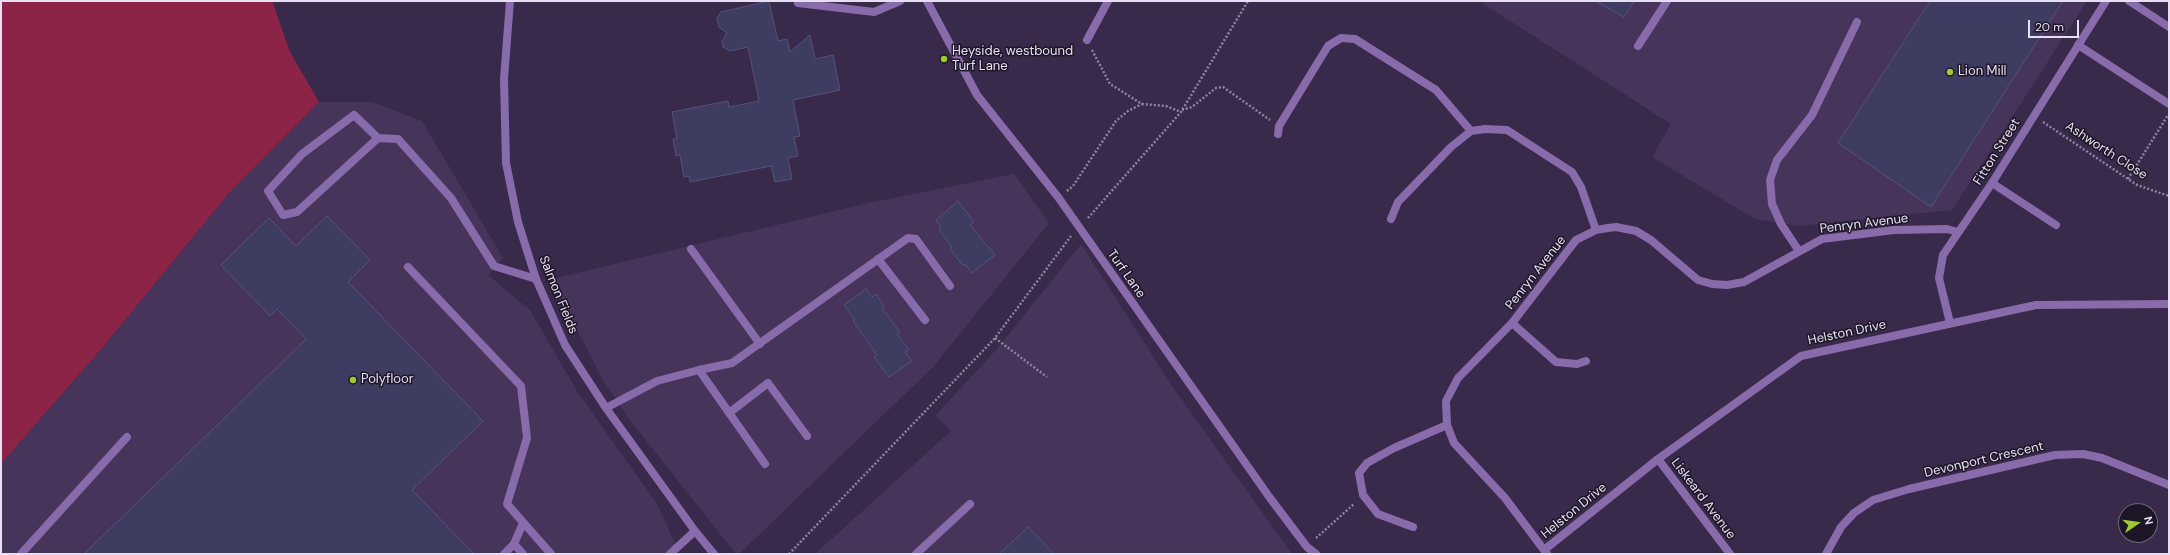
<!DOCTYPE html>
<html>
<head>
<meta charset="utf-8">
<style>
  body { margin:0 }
  #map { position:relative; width:2170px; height:555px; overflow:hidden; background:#39294b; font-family:"DM Sans",sans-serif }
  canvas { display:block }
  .frame { position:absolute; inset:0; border:2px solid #e8dff5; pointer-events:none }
  .north { position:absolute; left:2118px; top:503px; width:40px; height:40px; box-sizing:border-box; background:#1d1626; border:1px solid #6e6679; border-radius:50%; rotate:77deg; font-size:11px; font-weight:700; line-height:16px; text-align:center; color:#e8dff5 }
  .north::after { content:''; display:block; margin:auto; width:14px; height:18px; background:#9eca2e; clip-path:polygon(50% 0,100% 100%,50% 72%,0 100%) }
  .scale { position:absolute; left:2028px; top:20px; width:51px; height:18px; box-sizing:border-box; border:2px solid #e8dff5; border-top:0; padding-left:5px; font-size:12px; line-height:14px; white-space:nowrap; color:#e8dff5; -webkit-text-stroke:3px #1d1626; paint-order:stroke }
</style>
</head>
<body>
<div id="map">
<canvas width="2170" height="555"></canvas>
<div class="frame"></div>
<div class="north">N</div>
<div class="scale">20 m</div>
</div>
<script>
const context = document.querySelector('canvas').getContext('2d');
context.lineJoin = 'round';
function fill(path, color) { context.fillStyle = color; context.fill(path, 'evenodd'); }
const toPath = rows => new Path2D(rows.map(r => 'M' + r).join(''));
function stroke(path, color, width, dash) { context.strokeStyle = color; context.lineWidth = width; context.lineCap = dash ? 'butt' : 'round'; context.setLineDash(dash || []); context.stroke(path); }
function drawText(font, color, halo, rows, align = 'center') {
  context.font = font + ' "DM Sans",sans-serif'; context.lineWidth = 3; context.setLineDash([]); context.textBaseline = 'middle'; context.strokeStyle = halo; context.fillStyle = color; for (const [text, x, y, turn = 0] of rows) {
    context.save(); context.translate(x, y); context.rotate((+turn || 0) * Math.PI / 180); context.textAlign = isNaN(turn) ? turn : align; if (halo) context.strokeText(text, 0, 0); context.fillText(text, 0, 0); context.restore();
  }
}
const built = toPath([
  [1479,1,2087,1,1952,210,1798,226,1755,219,1652,157,1671,124],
  [319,102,372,102,422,121,503,258,488,275,530,310,577,391,657,504,674,541,677,554,1,554,1,464,103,347,229,193],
  [1014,174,1049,223,933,367,739,554,736,554,629,419,601,377,552,279,868,203],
  [1081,244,1170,383,1292,554,815,554,951,431,935,416,996,350]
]);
const green = toPath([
  [1,1,272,1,290,52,319,102,229,193,103,347,1,464]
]);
const building = toPath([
  [769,1,778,41,787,39,790,52,810,35,815,59,833,55,840,90,793,100,800,136,794,137,798,156,788,158,792,179,775,182,771,166,690,182,689,176,684,177,680,155,676,156,673,139,677,139,672,112,728,101,729,107,759,101,748,47,730,51,723,47,722,41,727,33,719,27,717,18,721,12,769,1],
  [1596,1,1634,1,1624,17,1596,1],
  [1930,1,2063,1,1931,207,1838,143,1930,1],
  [958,201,974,222,970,225,995,255,972,273,965,264,963,266,950,249,952,247,939,230,941,228,936,220,958,201],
  [327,216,370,260,348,282,483,421,412,490,474,554,84,554,306,339,277,309,270,316,221,265,269,218,296,246,327,216],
  [866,289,872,297,876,294,884,306,882,308,900,332,897,334,909,350,905,352,912,361,889,377,874,357,877,355,853,321,855,320,844,305,866,289],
  [1028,527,1054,554,999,554,1028,527]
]);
const path = toPath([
  [1092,50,1110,84,1142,104,1166,106,1181,112],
  [1182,110,1192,107,1216,88,1223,87,1270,120],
  [2043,122,2137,185,2169,196],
  [2128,179,2168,115],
  [1067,191,1073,186,1116,121,1128,111,1142,104],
  [1088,218,1181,112,1248,1],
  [995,338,1047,377],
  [1316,538,1354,504],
  [789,554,995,338,1071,236]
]);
const lane = toPath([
  [798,3,874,12,900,1],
  [2078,45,2169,104],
  [1638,46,1667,1],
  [378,138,354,115,302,154,268,191,283,215,297,212,378,138,398,139,451,198,494,266,536,279],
  [1992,183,2056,225],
  [691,249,760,344],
  [1799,251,1781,224,1772,204,1770,180,1777,160,1812,115,1857,22],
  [878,259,925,320],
  [408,267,521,386,527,438,507,504,551,554],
  [729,413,768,383,807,436],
  [514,544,523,523],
  [21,554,127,437],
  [504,554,514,544,523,554],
  [916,554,970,504]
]);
const street = toPath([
  [510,1,504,79,506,163,518,222,536,279,565,345,606,408,695,531,714,554],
  [927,1,977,95,1058,197,1270,498,1307,547,1316,554],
  [2129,1,2169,27],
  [1087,40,1108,1],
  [1278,134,1279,126,1328,46,1341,38,1355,39,1436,90,1471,131,1485,129,1507,130,1572,172,1581,187,1596,230],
  [1391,219,1398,202,1451,147,1471,131],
  [1512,323,1556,362,1577,364,1586,361],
  [1950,323,1939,278,1943,255,1992,183,2106,1],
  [699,370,765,464],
  [606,408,657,381,699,370,732,363,908,238,916,239,950,286],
  [1658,459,1730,554],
  [1413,527,1378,514,1363,495,1359,473,1367,463,1394,448,1447,425],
  [1544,550,1658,459,1801,356,2036,305,2169,304],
  [670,554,695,531],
  [1547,554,1505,498,1454,443,1447,425,1446,401,1458,378,1512,323,1576,240,1596,230,1608,228,1616,227,1636,231,1651,240,1698,280,1712,284,1727,285,1744,282,1822,239,1894,230,1947,229,1958,232],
  [1826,554,1841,527,1854,513,1873,500,1909,489,2055,455,2083,454,2102,458,2169,485]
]);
const markers = [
  [944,59,4,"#9eca2e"],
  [1950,72,4,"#9eca2e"],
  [353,380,4,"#9eca2e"]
];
const poiNames = [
  ["Heyside, westbound",952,52],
  ["Turf Lane",952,67],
  ["Lion Mill",1958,72],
  ["Polyfloor",361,380]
];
const streetNames = [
  ["Ashworth Close",2106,151,33],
  ["Fitton Street",1997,152,-58],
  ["Penryn Avenue",1864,224,-7],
  ["Penryn Avenue",1536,273,-52],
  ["Turf Lane",1126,274,55],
  ["Salmon Fields",558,295,68],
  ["Helston Drive",1847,333,-12],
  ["Devonport Crescent",1984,460,-13],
  ["Liskeard Avenue",1703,499,53],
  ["Helston Drive",1574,511,-39]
];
fill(built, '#47345b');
fill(green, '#8b2447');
fill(building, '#3e3d61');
stroke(building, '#545379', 1);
stroke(path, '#8f839f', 2.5, [2, 2]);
stroke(lane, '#886bab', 8);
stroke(street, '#886bab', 8);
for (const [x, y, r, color] of markers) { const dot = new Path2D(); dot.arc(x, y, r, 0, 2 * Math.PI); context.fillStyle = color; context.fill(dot); stroke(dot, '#1d1626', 1.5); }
drawText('13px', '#e8dff5', '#1d1626', poiNames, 'left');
drawText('13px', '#e8dff5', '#1d1626', streetNames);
</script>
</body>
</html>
